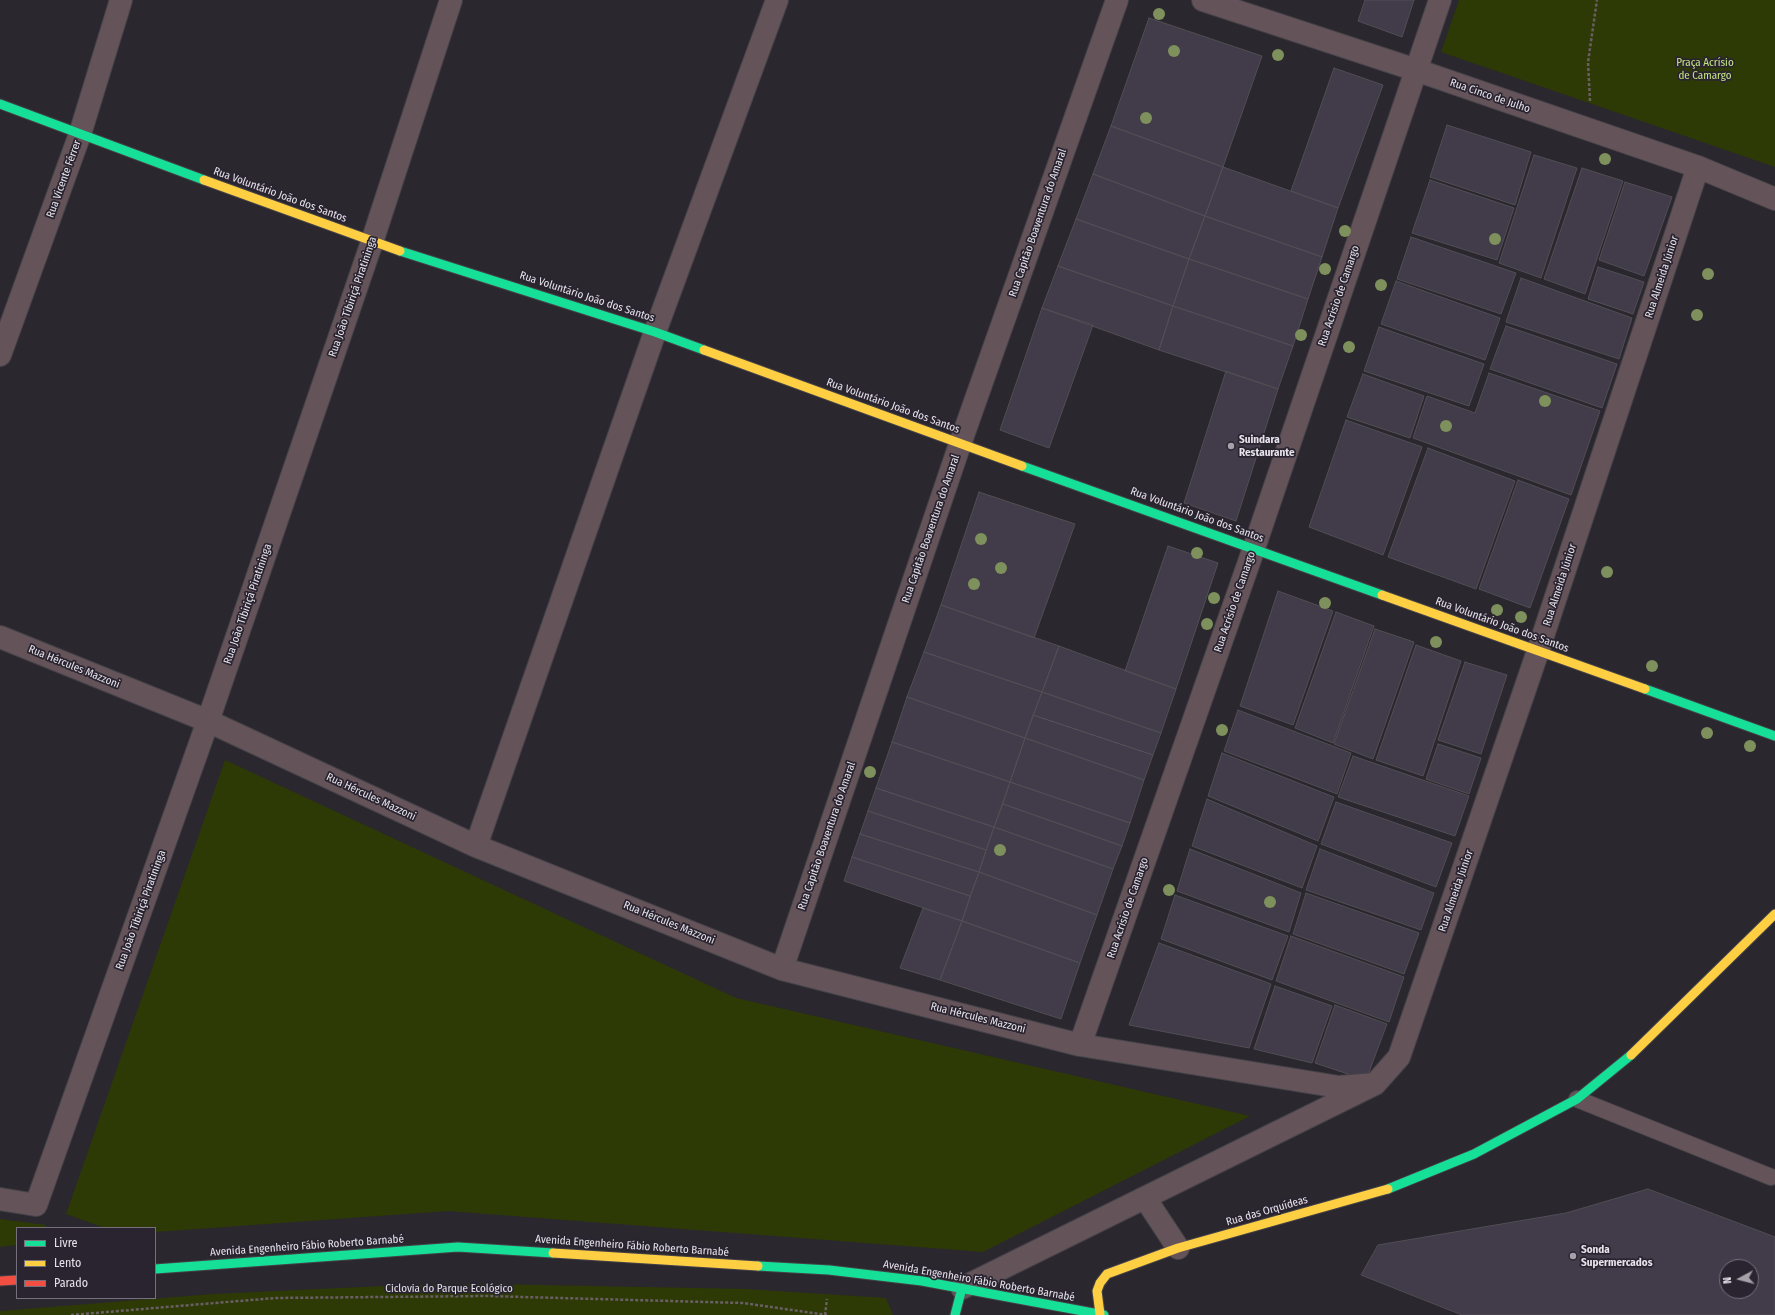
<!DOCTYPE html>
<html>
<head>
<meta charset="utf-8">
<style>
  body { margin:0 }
  #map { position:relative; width:1775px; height:1315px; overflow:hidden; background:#2a272e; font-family:"Fira Sans Condensed",sans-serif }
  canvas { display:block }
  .legend { position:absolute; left:16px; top:1227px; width:140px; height:72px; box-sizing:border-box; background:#2a2431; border:1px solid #75707b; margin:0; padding:5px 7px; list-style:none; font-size:12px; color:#e6e3eb }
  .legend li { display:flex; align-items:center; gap:8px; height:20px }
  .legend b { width:20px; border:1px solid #75707b }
  .north { position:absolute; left:1719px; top:1259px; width:40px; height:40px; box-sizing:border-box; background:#2a2431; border:1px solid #75707b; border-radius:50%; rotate:263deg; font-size:11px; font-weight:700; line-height:16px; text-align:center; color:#e6e3eb }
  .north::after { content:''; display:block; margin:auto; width:14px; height:18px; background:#a4a1a9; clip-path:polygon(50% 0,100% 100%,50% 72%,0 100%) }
</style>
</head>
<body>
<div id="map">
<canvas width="1775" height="1315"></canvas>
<ul class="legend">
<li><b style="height:5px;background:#16e098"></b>Livre</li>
<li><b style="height:5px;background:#ffcf43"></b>Lento</li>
<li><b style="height:5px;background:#f24e42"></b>Parado</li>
</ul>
<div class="north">N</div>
</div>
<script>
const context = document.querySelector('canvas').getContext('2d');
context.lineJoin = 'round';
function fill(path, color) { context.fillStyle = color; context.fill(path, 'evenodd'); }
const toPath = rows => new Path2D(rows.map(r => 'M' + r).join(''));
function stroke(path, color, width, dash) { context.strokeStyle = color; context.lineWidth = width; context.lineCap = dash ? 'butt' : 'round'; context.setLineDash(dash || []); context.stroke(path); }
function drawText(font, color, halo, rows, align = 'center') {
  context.font = font + ' "Fira Sans Condensed",sans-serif'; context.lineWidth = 3.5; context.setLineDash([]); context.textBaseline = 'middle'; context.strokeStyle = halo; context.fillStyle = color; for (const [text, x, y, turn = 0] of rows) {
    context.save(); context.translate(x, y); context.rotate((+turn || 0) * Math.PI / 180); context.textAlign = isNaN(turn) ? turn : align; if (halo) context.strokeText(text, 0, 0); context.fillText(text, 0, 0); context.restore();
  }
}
const green = toPath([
  [1459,0,1775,0,1775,167,1441,52],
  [225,760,736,998,1250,1116,983,1252,448,1211,155,1232,155,1228,105,1228,66,1214],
  [0,1219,46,1225,46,1228,17,1228,17,1245,0,1247],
  [488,1284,746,1289,886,1298,893,1315,0,1315,0,1311,213,1294,405,1285]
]);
const building = toPath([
  [1365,0,1414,0,1402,37,1358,21,1365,0],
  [1149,18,1262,56,1223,167,1111,126,1149,18],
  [1334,68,1383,85,1338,208,1291,191,1334,68],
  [1447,125,1531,152,1515,205,1430,177,1447,125],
  [1111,126,1223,167,1205,216,1093,174,1111,126],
  [1534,155,1577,168,1541,278,1499,263,1534,155],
  [1223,167,1338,208,1322,257,1205,216,1223,167],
  [1582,168,1623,181,1585,294,1544,279,1582,168],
  [1093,174,1205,216,1189,259,1076,219,1093,174],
  [1430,180,1514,208,1497,260,1412,233,1430,180],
  [1625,182,1672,197,1644,276,1599,260,1625,182],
  [1205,216,1322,257,1308,299,1189,259,1205,216],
  [1076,219,1189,259,1173,306,1058,266,1076,219],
  [1411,237,1516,273,1501,314,1397,279,1411,237],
  [1189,259,1308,299,1293,346,1173,306,1189,259],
  [1058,266,1173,306,1159,350,1042,308,1058,266],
  [1598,267,1644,282,1633,314,1588,299,1598,267],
  [1521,278,1632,318,1619,359,1506,322,1521,278],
  [1396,281,1500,318,1485,360,1381,324,1396,281],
  [1173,306,1293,346,1278,389,1159,350,1173,306],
  [1042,308,1093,325,1049,448,1000,430,1042,308],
  [1506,326,1617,364,1602,408,1490,369,1506,326],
  [1379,327,1484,364,1469,406,1364,371,1379,327],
  [1226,371,1278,389,1236,521,1184,503,1226,371],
  [1489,373,1600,411,1571,495,1413,438,1427,396,1475,413,1489,373],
  [1363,374,1424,396,1410,438,1347,417,1363,374],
  [1346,420,1422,447,1383,555,1309,527,1346,420],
  [1428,448,1515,481,1476,589,1388,557,1428,448],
  [1518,480,1569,499,1530,608,1479,589,1518,480],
  [979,492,1075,524,1034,638,941,605,979,492],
  [1168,546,1218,563,1176,689,1125,671,1168,546],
  [1278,591,1333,611,1293,725,1240,706,1278,591],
  [941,605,1059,646,1042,692,924,652,941,605],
  [1336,612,1374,626,1333,743,1295,728,1336,612],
  [1375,629,1414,642,1373,759,1334,744,1375,629],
  [1416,645,1461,661,1423,776,1376,760,1416,645],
  [1059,646,1176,689,1161,733,1042,692,1059,646],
  [924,652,1042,692,1025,738,907,697,924,652],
  [1465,662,1507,675,1481,754,1438,740,1465,662],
  [1042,692,1161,733,1153,755,1033,715,1042,692],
  [907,697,1025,738,1010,782,892,742,907,697],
  [1238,710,1351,753,1337,794,1224,751,1238,710],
  [1033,715,1153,755,1144,780,1025,738,1033,715],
  [1025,738,1144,780,1130,823,1010,782,1025,738],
  [892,742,1010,782,994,827,876,788,892,742],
  [1438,744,1481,758,1469,794,1426,779,1438,744],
  [1222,753,1334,797,1318,841,1208,796,1222,753],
  [1353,756,1469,796,1455,836,1338,797,1353,756],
  [1010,782,1130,823,1122,846,1003,804,1010,782],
  [876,788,994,827,986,850,868,811,876,788],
  [1207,799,1317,846,1302,888,1192,846,1207,799],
  [1336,802,1452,843,1436,887,1321,844,1336,802],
  [1003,804,1122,846,1113,869,994,827,1003,804],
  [868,811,986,850,979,872,860,834,868,811],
  [994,827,1113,869,1097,915,979,872,994,827],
  [860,834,979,872,970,896,852,857,860,834],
  [1190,849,1301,893,1289,932,1177,891,1190,849],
  [1320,849,1434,893,1421,930,1306,890,1320,849],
  [852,857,970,896,962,921,844,881,852,857],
  [979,872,1097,915,1080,963,962,921,979,872],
  [1306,893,1419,933,1404,974,1293,934,1306,893],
  [1175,895,1288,936,1272,980,1161,939,1175,895],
  [923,908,962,921,940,980,900,968,923,908],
  [962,921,1080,963,1061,1019,940,980,962,921],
  [1291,936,1404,977,1389,1022,1276,981,1291,936],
  [1159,943,1271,984,1249,1048,1129,1025,1159,943],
  [1275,986,1332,1006,1312,1063,1254,1049,1275,986],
  [1335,1005,1387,1024,1366,1080,1315,1063,1335,1005],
  [1648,1189,1775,1237,1775,1315,1462,1315,1361,1275,1378,1245,1566,1213,1648,1189],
  [1727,1267,1751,1267,1751,1291,1727,1291,1727,1267]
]);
const path = toPath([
  [1590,101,1588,62,1597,0],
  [71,1315,275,1298,487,1296,743,1303,827,1315],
  [825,1315,827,1299]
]);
const lane = toPath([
  [1577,1099,1771,1177]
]);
const street = toPath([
  [1203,0,1416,70,1698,167,1775,199],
  [0,355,80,134,121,0],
  [0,637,208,721,476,846,782,969,1080,1045,1339,1087,1375,1084],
  [476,846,655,332,777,0],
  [782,969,960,444,1117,0],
  [1080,1045,1254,548,1440,0],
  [1145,1198,1178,1248],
  [0,1199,36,1205,208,721,372,242,451,0],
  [962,1288,1375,1084,1399,1057,1538,651,1698,167]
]);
const fast = toPath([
  [0,104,204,180],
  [400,251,655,332,704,350],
  [1022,466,1382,595],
  [1645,689,1775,736],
  [1388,1189,1474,1154,1577,1099,1631,1055],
  [758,1266,829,1270,922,1281,1104,1315],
  [155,1269,458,1247,553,1253],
  [955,1315,962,1288]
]);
const slow = toPath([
  [204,180,400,251],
  [704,350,1022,466],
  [1382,595,1645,689],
  [1631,1055,1775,914],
  [553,1253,758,1266],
  [1100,1314,1097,1291,1100,1283,1107,1274,1178,1248,1388,1189]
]);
const jam = toPath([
  [0,1281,17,1280]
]);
const trees = [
  [1159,14],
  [1174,51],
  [1278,55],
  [1146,118],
  [1605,159],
  [1345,231],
  [1495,239],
  [1325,269],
  [1708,274],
  [1381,285],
  [1697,315],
  [1301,335],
  [1349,347],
  [1545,401],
  [1446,426],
  [981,539],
  [1197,553],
  [1001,568],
  [1607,572],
  [974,584],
  [1214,598],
  [1325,603],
  [1497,610],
  [1521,617],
  [1207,624],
  [1436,642],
  [1652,666],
  [1222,730],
  [1707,733],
  [1750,746],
  [870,772],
  [1000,850],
  [1169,890],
  [1270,902]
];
const markers = [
  [1231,446,4,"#a4a1a9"],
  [1573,1256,4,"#a4a1a9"]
];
const parkNames = [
  ["Praça Acrísio",1705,63],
  ["de Camargo",1705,76]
];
const streetNames = [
  ["Rua Cinco de Julho",1490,96,19],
  ["Rua Vicente Férrer",64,179,-70],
  ["Rua Voluntário João dos Santos",280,195,20],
  ["Rua Capitão Boaventura do Amaral",1038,223,-71],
  ["Rua Almeida Júnior",1662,277,-72],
  ["Rua Acrísio de Camargo",1339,296,-71],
  ["Rua João Tibiriçá Piratininga",353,297,-71],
  ["Rua Voluntário João dos Santos",587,297,18],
  ["Rua Voluntário João dos Santos",893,406,20],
  ["Rua Voluntário João dos Santos",1197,515,20],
  ["Rua Capitão Boaventura do Amaral",931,529,-71],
  ["Rua Almeida Júnior",1560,585,-72],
  ["Rua Acrísio de Camargo",1235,602,-71],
  ["Rua João Tibiriçá Piratininga",248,604,-71],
  ["Rua Voluntário João dos Santos",1502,625,20],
  ["Rua Hércules Mazzoni",74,667,22],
  ["Rua Hércules Mazzoni",371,797,25],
  ["Rua Capitão Boaventura do Amaral",827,836,-71],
  ["Rua Almeida Júnior",1456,891,-71],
  ["Rua Acrísio de Camargo",1128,908,-71],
  ["Rua João Tibiriçá Piratininga",141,910,-70],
  ["Rua Hércules Mazzoni",669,923,22],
  ["Rua Hércules Mazzoni",978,1018,14],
  ["Rua das Orquídeas",1267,1211,-16],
  ["Avenida Engenheiro Fábio Roberto Barnabé",307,1246,-4],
  ["Avenida Engenheiro Fábio Roberto Barnabé",632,1246,4],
  ["Avenida Engenheiro Fábio Roberto Barnabé",979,1281,10],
  ["Ciclovia do Parque Ecológico",449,1289]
];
const poiNames = [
  ["Suindara",1239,440],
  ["Restaurante",1239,453],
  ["Sonda",1581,1250],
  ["Supermercados",1581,1263]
];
fill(green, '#2d3a06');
fill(building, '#423b4a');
stroke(building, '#514e54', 1);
stroke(lane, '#444248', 18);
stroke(street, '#444248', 24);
stroke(fast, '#444248', 11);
stroke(slow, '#444248', 11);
stroke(jam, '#444248', 11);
stroke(path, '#695f64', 2.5, [3, 2]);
stroke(lane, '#645459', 16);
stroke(street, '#645459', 22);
stroke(fast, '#16e098', 9);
stroke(slow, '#ffcf43', 9);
stroke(jam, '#f24e42', 9);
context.fillStyle = '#7e905c';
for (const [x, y] of trees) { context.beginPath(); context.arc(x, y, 6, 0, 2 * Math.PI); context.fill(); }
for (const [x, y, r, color] of markers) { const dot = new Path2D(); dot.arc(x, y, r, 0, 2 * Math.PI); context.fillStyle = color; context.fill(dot); stroke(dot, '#2a2431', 1.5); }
drawText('11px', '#c3e581', '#2a2431', parkNames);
drawText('11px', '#e6e3eb', '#2a2431', streetNames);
drawText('bold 11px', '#e6e3eb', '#2a2431', poiNames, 'left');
</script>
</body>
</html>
